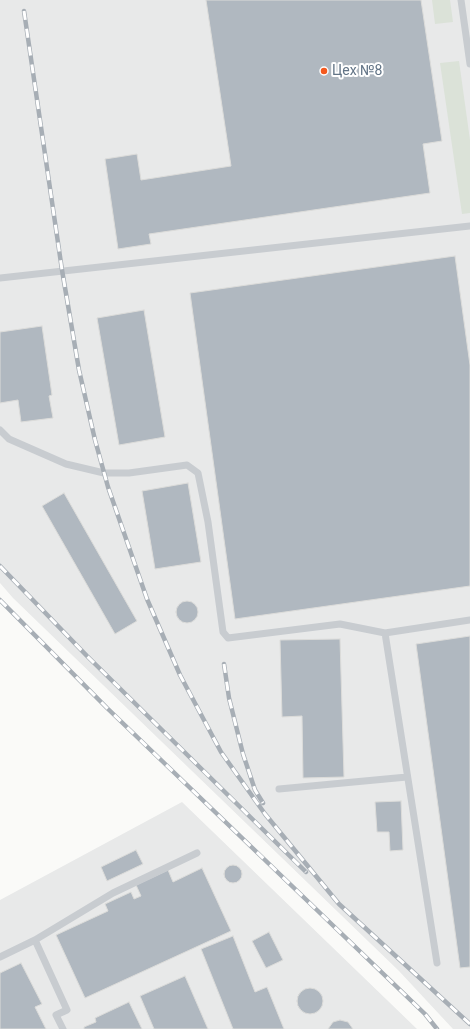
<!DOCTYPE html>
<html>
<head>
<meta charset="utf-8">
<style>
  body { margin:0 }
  canvas { display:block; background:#fafaf8 }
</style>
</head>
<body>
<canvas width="470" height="1029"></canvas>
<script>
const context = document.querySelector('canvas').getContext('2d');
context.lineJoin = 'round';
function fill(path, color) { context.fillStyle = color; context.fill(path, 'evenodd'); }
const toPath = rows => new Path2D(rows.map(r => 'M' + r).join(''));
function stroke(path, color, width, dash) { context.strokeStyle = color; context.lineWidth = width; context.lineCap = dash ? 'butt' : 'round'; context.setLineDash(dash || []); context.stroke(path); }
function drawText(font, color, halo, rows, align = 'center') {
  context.font = font + ' Roboto,sans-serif'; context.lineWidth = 4; context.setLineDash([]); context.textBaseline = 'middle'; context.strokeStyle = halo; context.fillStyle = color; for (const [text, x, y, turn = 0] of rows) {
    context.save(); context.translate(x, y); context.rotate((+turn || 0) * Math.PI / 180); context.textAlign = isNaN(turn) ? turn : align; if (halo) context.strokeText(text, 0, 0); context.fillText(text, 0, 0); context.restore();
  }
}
const built = toPath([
  [0,0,470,0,470,1029,453,1029,399,971,13,598,0,583],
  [182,802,417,1029,0,1029,0,900]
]);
const green = toPath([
  [432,0,450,0,453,22,435,24],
  [459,61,470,140,470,213,462,214,440,63]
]);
const building = toPath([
  [206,0,421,0,442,141,423,144,430,193,149,234,151,244,118,249,105,159,137,154,141,180,231,166,206,0],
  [455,256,470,365,470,586,235,619,190,293,455,256],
  [144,310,165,437,119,445,97,318,144,310],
  [42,326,52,395,49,396,53,418,21,422,18,400,0,403,0,332,42,326],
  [188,483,201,562,155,569,142,491,188,483],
  [64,493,137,621,115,634,42,506,64,493],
  '176 612a11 11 0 1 1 22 0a11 11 0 1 1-22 0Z',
  [470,636,470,967,460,968,416,644,470,636],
  [340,639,344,777,303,778,302,716,282,717,280,640,340,639],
  [401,801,403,850,390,851,389,832,377,832,375,802,401,801],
  [136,850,143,864,107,881,101,867,136,850],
  '224 874a9 9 0 1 1 18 0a9 9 0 1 1-18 0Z',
  [202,868,231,931,85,998,56,935,108,911,105,904,131,892,134,899,141,896,136,885,168,870,173,882,202,868],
  [269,932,283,960,266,968,252,941,269,932],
  [233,936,255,992,267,987,284,1029,233,1029,201,949,233,936],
  [21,963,42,1004,35,1007,46,1029,0,1029,0,973,21,963],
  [185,976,208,1029,154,1029,140,996,185,976],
  '297 1001a13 13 0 1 1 26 0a13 13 0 1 1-26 0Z',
  [129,1002,142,1029,84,1029,84,1027,96,1022,95,1018,129,1002],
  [340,1020,348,1022,353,1029,328,1029,333,1022,340,1020]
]);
const lane = toPath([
  [461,0,470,64],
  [0,278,470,226],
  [0,430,9,439,66,464,104,473,129,473,187,465,198,473,208,522,223,632,228,638,340,624,385,633],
  [279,789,407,777],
  [35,940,67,1010,56,1015,63,1029],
  [0,957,35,940,113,893,197,853],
  [437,963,385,633,470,620]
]);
const rail = toPath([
  [24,11,62,270,79,370,95,440,108,487,147,599,180,675,221,752,265,814,339,904,470,1024],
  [0,566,87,656,306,872],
  [0,600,107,708,425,1014,437,1029],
  [224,664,229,698,243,754,255,790,263,803]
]);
const markers = [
  [324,71,4,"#f4581d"]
];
const poiNames = [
  ["Цех №8",332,71]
];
fill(built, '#e8e9e9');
fill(green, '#dbe2d8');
fill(building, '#b0b8c0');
stroke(building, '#dcdcda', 1);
stroke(lane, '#c8ccd0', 7);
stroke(rail, '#a7aeb5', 4.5);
stroke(rail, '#fff', 3, [9]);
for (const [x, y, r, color] of markers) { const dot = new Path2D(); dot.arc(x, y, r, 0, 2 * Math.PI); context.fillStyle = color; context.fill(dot); stroke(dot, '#fff', 1.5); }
drawText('14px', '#627486', '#fff', poiNames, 'left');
</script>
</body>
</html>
